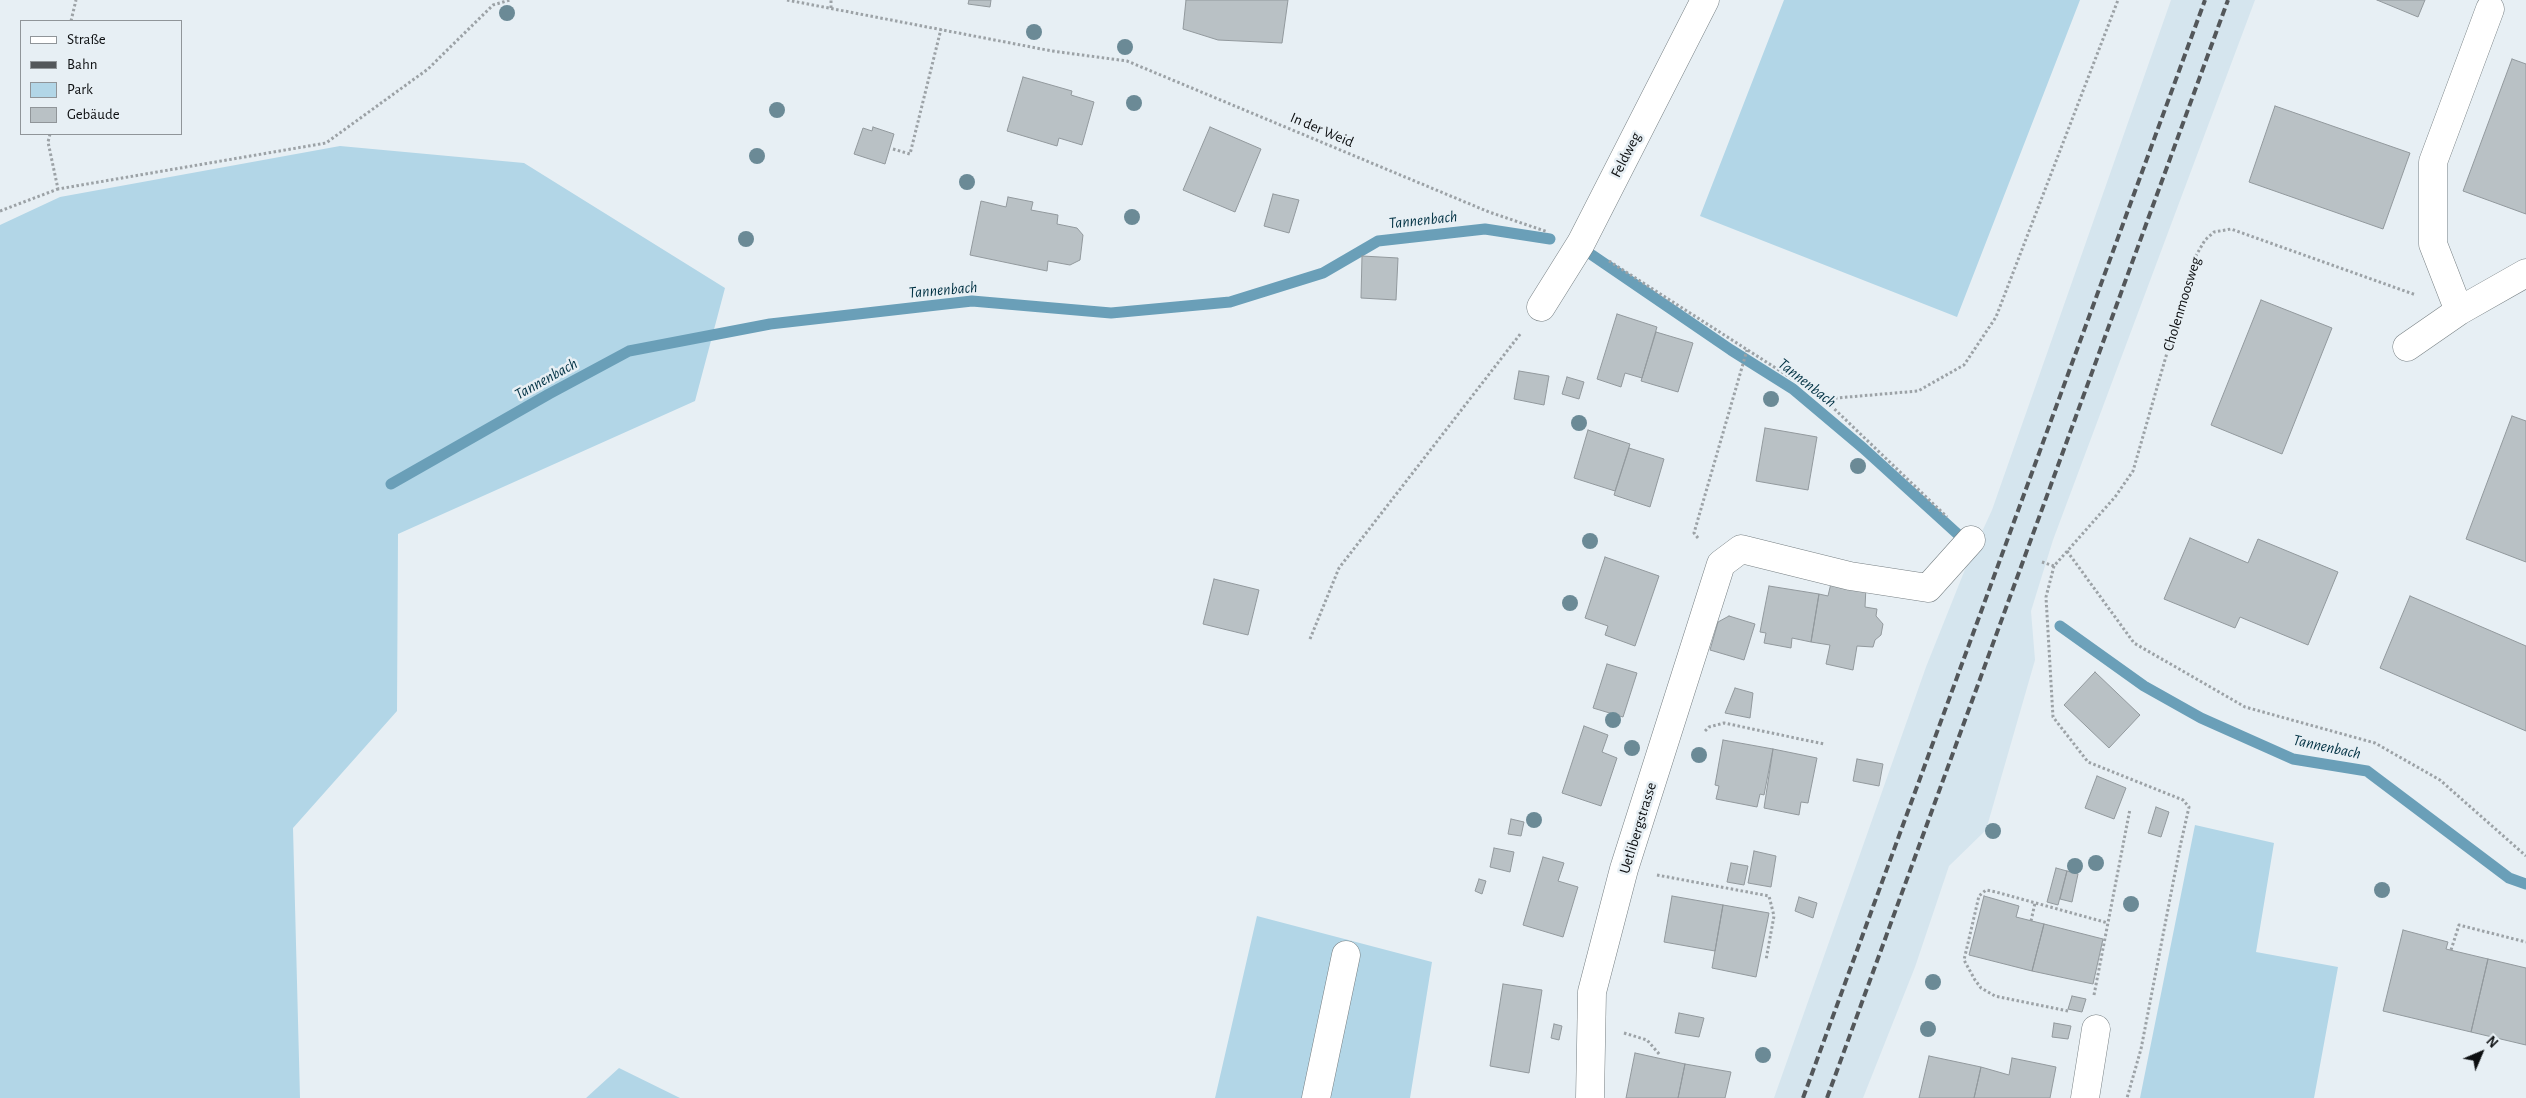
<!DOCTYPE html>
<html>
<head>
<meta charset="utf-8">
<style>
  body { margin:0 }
  #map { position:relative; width:2526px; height:1098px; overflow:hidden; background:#e7eff4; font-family:"Alegreya Sans",sans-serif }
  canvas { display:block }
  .legend { position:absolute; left:20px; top:20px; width:162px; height:115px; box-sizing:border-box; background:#e7eff4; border:1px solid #909599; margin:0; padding:6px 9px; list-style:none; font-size:15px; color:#0d0f11 }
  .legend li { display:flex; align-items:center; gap:10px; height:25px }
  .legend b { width:25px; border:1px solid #909599 }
  .north { position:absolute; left:2456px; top:1028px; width:50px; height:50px; -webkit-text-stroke:4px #e7eff4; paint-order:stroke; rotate:45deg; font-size:14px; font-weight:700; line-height:20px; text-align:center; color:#0d0f11 }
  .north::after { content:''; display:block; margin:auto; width:18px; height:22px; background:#0d0f11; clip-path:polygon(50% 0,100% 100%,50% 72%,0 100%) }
</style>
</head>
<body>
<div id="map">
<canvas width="2526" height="1098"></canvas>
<ul class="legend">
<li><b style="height:6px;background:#fff"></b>Straße</li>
<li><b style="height:6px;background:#53575a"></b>Bahn</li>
<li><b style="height:14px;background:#b2d6e7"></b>Park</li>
<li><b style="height:14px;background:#b9c1c5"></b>Gebäude</li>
</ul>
<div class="north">N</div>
</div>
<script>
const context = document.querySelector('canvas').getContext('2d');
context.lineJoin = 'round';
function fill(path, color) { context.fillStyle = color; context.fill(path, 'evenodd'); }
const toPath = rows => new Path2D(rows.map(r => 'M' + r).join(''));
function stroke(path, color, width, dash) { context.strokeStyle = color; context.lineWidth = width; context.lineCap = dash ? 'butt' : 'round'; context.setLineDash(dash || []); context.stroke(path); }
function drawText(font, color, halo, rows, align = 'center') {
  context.font = font + ' "Alegreya Sans",sans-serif'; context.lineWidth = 5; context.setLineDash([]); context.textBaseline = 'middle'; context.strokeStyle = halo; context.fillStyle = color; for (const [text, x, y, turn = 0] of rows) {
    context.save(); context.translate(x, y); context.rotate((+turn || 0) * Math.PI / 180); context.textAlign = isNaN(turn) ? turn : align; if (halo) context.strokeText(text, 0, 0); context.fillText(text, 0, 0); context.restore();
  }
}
const built = toPath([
  [2171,0,2255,0,2053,540,2031,611,2035,660,1986,830,1949,866,1915,967,1863,1098,1774,1098,1926,667,1968,562,1992,510]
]);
const green = toPath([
  [1784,0,2080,0,1957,317,1700,216],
  [340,146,524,163,725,288,695,401,398,534,397,711,293,828,300,1098,0,1098,0,225,60,197],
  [2195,825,2274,843,2256,952,2338,967,2314,1098,2140,1098],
  [1257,916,1432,962,1410,1098,1215,1098],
  [619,1068,680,1098,586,1098]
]);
const stream = toPath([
  [1592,255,1731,350,1793,389,1863,448,1962,538],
  [391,484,549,394,629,351,770,324,972,301,1111,313,1230,302,1323,273,1378,241,1485,229,1550,239],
  [2060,626,2144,686,2201,718,2293,759,2367,771,2509,878,2526,884]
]);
const building = toPath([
  [969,0,991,0,990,7,968,4,969,0],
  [1186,0,1288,0,1282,43,1218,40,1183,29,1186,0],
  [2377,0,2425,0,2418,17,2377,0],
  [2512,59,2526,64,2526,214,2463,191,2512,59],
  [1023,77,1072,91,1071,95,1094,102,1082,145,1059,138,1057,146,1007,131,1023,77],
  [2275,106,2410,153,2383,229,2249,182,2275,106],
  [873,127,894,134,885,164,854,154,863,128,872,131,873,127],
  [1210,127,1261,149,1235,212,1183,190,1210,127],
  [1273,194,1299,200,1289,233,1264,226,1273,194],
  [1008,197,1033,202,1031,210,1058,215,1057,224,1077,228,1083,235,1080,260,1070,265,1048,261,1047,271,970,255,981,201,1006,207,1008,197],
  [1362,256,1398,258,1396,300,1361,298,1362,256],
  [2261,300,2332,328,2282,454,2211,425,2261,300],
  [1617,314,1657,327,1642,378,1625,373,1621,387,1597,379,1617,314],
  [1656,332,1693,343,1678,392,1641,381,1656,332],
  [1519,371,1549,376,1544,405,1514,399,1519,371],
  [1567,377,1584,382,1579,399,1562,394,1567,377],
  [2512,416,2526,421,2526,562,2466,539,2512,416],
  [1765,428,1817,437,1808,490,1756,481,1765,428],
  [1588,430,1630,444,1615,491,1574,478,1588,430],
  [1629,448,1664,459,1650,507,1614,495,1629,448],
  [2190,538,2248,563,2258,539,2338,572,2308,645,2240,617,2235,628,2164,599,2190,538],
  [1605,557,1659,576,1635,646,1605,635,1608,626,1585,618,1605,557],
  [1214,579,1259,590,1248,635,1203,624,1214,579],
  [1832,579,1866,587,1865,607,1877,609,1876,616,1883,624,1881,635,1875,640,1873,647,1857,646,1853,670,1826,664,1830,645,1811,642,1819,594,1828,596,1832,579],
  [1769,586,1819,594,1811,642,1792,638,1791,648,1764,643,1766,633,1760,632,1769,586],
  [2410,596,2526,646,2526,731,2380,668,2410,596],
  [1729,616,1755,624,1744,660,1710,650,1718,622,1729,616],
  [1607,664,1637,673,1623,717,1593,708,1607,664],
  [2095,672,2140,715,2109,748,2064,705,2095,672],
  [1735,688,1753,693,1750,718,1725,713,1735,688],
  [1584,726,1608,735,1602,752,1617,758,1601,806,1562,793,1584,726],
  [1723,740,1773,749,1764,795,1760,794,1757,807,1716,799,1719,786,1715,785,1723,740],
  [1773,749,1817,758,1808,803,1801,802,1799,815,1764,808,1773,749],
  [1857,759,1883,764,1879,786,1853,781,1857,759],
  [2097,776,2126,788,2114,819,2085,808,2097,776],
  [2156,807,2169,812,2161,837,2148,833,2156,807],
  [1511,819,1524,822,1521,836,1508,834,1511,819],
  [1494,848,1514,852,1510,872,1490,867,1494,848],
  [1754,851,1776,856,1771,887,1748,883,1754,851],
  [1543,857,1564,863,1558,881,1578,887,1563,937,1523,925,1543,857],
  [1731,863,1748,866,1744,885,1727,882,1731,863],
  [2056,868,2067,871,2058,905,2047,902,2056,868],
  [2067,871,2078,874,2072,902,2060,899,2067,871],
  [1479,879,1486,881,1482,894,1475,891,1479,879],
  [1672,896,1723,905,1715,951,1664,942,1672,896],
  [1984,896,2019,906,2016,917,2044,924,2032,971,1969,955,1984,896],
  [1799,897,1817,903,1813,918,1795,911,1799,897],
  [1723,905,1769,913,1756,977,1712,968,1723,905],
  [2044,924,2103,939,2093,984,2032,971,2044,924],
  [2403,930,2448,942,2446,949,2488,959,2471,1032,2383,1011,2403,930],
  [2488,959,2526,968,2526,1045,2471,1032,2488,959],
  [1503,984,1542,990,1529,1073,1490,1066,1503,984],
  [2072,996,2086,999,2082,1012,2068,1009,2072,996],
  [1679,1013,1704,1018,1699,1037,1675,1033,1679,1013],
  [2054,1023,2071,1026,2068,1039,2052,1037,2054,1023],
  [1554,1024,1562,1026,1559,1040,1551,1038,1554,1024],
  [1635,1053,1685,1064,1678,1098,1626,1098,1635,1053],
  [1929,1056,1981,1067,1974,1098,1919,1098,1929,1056],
  [2012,1058,2056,1067,2050,1098,1974,1098,1981,1067,2009,1075,2012,1058],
  [1685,1064,1731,1072,1725,1098,1678,1098,1685,1064]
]);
const path = toPath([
  [787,0,1052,51,1127,61,1489,212,1548,232],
  [831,8,831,0],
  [71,21,76,0],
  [50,134,48,142,58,189,326,143,428,69,493,5,510,0],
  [893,149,910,154,941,29],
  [0,211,58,189],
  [1609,261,1824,399,1947,517],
  [1825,399,1918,391,1964,365,1996,317,2118,0],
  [1698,538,1694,533,1747,350],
  [2067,551,2134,643,2245,707,2375,743,2440,780,2526,856],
  [2042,562,2054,566,2115,497,2133,471,2194,259,2205,240,2214,232,2231,229,2416,295],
  [2054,566,2046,597,2053,717,2088,762,2183,800,2189,807,2180,847,2141,1049,2127,1098],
  [1310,639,1339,568,1521,333],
  [1705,731,1709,727,1724,723,1824,744],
  [1657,875,1769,896,1774,916,1766,960],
  [2031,921,2035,903],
  [2451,950,2459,925,2526,942],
  [2094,995,2130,809],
  [2068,1011,1995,996,1981,988,1975,980,1964,960,1979,896,1986,890,1996,892,2108,923],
  [1624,1033,1647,1040,1660,1055]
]);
const minor = toPath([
  [1541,307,1581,243,1705,0],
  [2459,311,2433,244,2433,162,2490,9],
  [2407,347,2459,311,2526,273],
  [1316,1098,1346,955],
  [1590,1098,1592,992,1624,869,1721,564,1741,549,1850,576,1928,588,1971,540],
  [2085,1098,2096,1029]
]);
const rail = toPath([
  [1803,1098,2205,0],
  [1827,1098,2228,0]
]);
const trees = [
  [507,13],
  [1034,32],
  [1125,47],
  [1134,103],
  [777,110],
  [757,156],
  [967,182],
  [1132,217],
  [746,239],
  [1771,399],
  [1579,423],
  [1858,466],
  [1590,541],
  [1570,603],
  [1613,720],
  [1632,748],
  [1699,755],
  [1534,820],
  [1993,831],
  [2096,863],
  [2075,866],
  [2382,890],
  [2131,904],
  [1933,982],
  [1928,1029],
  [1763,1055]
];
const streetNames = [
  ["In der Weid",1322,130,23],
  ["Feldweg",1626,155,-63],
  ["Cholenmoosweg",2182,304,-73],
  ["Uetlibergstrasse",1638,828,-73]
];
const waterNames = [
  ["Tannenbach",1423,220,-6],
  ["Tannenbach",943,290,-5],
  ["Tannenbach",546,379,-29],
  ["Tannenbach",1807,383,38],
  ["Tannenbach",2327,747,12]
];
fill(built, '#d5e5ee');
fill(green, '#b2d6e7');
stroke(stream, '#6a9fb8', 11);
fill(building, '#b9c1c5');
stroke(building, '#92999d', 1);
stroke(minor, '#788084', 29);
stroke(path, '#9ca2a6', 3, [2.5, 2.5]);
stroke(minor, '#fff', 28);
stroke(rail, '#53575a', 4, [8, 4]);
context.fillStyle = '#6b8a96';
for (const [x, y] of trees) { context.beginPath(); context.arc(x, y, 8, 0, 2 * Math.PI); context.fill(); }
drawText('15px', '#0d0f11', '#e7eff4', streetNames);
drawText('italic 16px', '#003143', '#e7eff4', waterNames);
</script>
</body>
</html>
